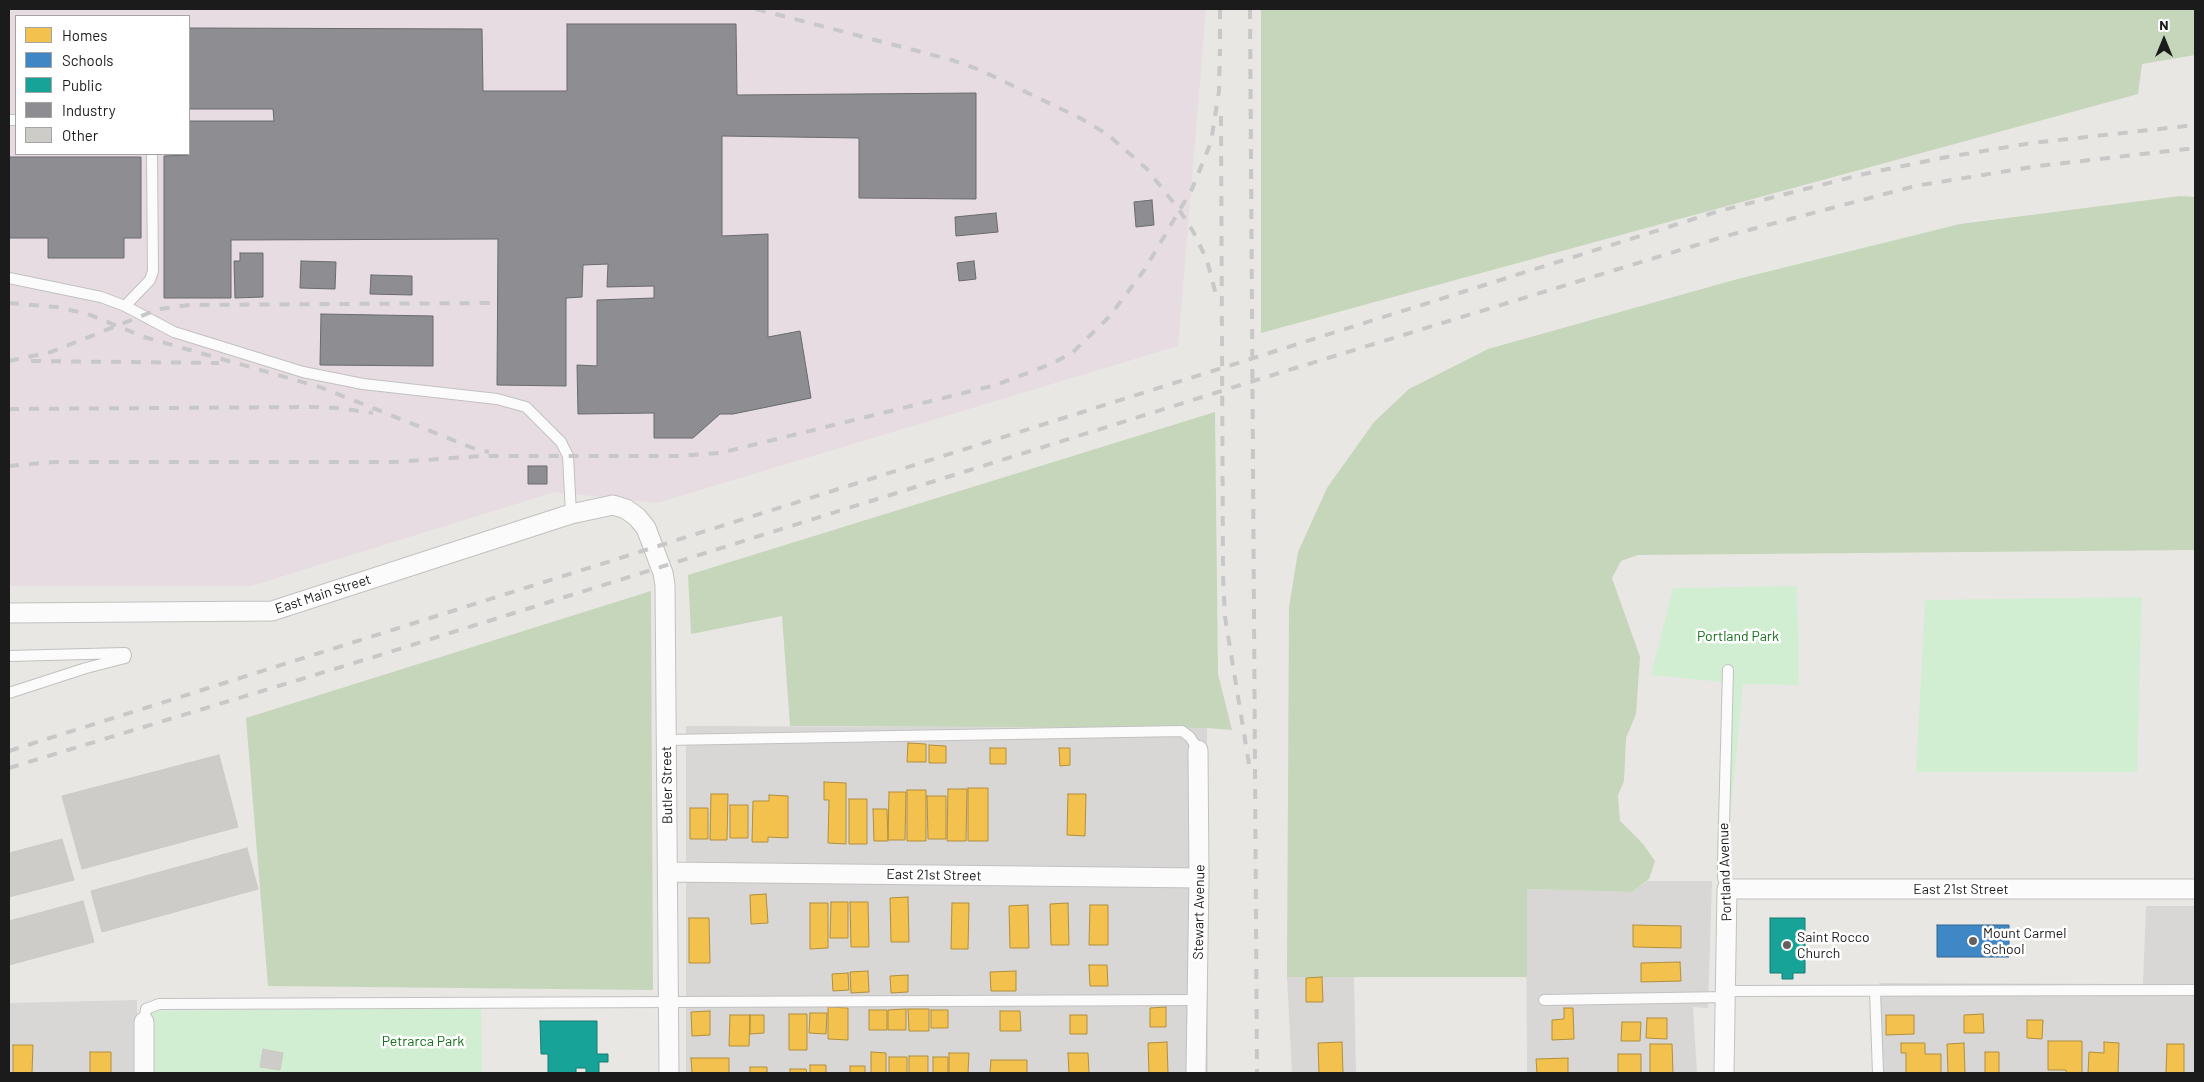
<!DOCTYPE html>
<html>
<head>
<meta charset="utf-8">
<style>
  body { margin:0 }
  #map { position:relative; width:2204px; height:1082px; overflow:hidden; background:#e9e7e4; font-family:Barlow,sans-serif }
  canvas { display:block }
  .frame { position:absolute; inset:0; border:10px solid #1b1b1b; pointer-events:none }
  .legend { position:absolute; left:15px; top:15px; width:175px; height:140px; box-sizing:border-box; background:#fff; border:1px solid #a4a4a4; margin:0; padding:6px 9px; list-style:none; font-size:15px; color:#1b1b1b }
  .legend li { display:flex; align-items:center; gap:10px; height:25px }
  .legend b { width:25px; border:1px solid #a4a4a4 }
  .north { position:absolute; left:2139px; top:15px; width:50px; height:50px; -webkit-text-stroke:4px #fff; paint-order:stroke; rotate:0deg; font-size:14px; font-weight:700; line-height:20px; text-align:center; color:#1b1b1b }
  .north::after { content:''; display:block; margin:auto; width:18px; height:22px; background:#1b1b1b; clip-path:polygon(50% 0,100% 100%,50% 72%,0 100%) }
</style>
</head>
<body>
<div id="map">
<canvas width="2204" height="1082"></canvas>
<div class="frame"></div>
<ul class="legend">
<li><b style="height:14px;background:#f2c14e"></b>Homes</li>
<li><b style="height:14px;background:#3f88c5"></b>Schools</li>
<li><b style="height:14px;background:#17a398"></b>Public</li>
<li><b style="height:14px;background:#8d8d92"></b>Industry</li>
<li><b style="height:14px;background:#ceccc9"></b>Other</li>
</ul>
<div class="north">N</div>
</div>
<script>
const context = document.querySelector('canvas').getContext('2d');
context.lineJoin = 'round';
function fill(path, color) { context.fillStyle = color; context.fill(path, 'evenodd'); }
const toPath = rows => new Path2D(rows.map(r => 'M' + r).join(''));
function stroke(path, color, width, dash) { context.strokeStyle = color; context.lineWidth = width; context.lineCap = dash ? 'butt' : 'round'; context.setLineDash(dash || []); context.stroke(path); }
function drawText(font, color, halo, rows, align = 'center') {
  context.font = font + ' Barlow,sans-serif'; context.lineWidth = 5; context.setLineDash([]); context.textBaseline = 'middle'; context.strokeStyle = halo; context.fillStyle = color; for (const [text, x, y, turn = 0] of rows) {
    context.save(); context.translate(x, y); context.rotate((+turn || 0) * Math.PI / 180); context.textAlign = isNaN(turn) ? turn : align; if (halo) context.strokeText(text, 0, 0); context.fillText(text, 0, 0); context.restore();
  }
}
const residential = toPath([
  [686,726,1207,728,1208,1073,686,1073],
  [1647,881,1712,881,1708,1008,1693,1007,1697,1073,1527,1073,1526,889,1632,892],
  [2146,906,2195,906,2195,1073,1883,1073,1879,983,2143,984],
  [1287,977,1354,977,1356,1073,1292,1073],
  [137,1000,137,1073,9,1073,9,1003]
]);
const industrial = toPath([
  [9,9,1206,9,1178,346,657,503,555,492,251,586,9,586],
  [16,16,189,16,189,154,16,154]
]);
const forest = toPath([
  [1261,9,2195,9,2195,55,2142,64,2138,94,1261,333],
  [2180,196,2195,197,2195,550,1638,555,1621,561,1612,578,1640,657,1636,714,1626,738,1624,781,1618,795,1620,821,1643,844,1655,861,1649,879,1632,892,1527,889,1527,977,1287,977,1289,607,1298,552,1327,488,1374,422,1409,389,1488,349,1734,280,1960,224],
  [1215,412,1218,674,1232,730,1207,728,790,726,782,616,691,634,688,575],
  [651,591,653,990,268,986,246,718]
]);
const park = toPath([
  [1797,586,1799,685,1743,684,1725,871,1716,871,1723,682,1651,675,1673,588],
  [2142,597,2137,772,1916,772,1925,600],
  [481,1007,482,1073,151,1073,152,1011]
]);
const homes = toPath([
  [908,743,926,744,926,762,907,762,908,743],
  [929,745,946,746,946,763,929,763,929,745],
  [990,748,1006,748,1006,764,990,764,990,748],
  [1059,748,1070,748,1070,765,1060,766,1059,748],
  [824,782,846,783,846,844,828,843,829,800,824,800,824,782],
  [968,788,988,788,988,841,968,841,968,788],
  [948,789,967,789,966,841,947,841,948,789],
  [907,790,926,790,926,841,907,841,907,790],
  [889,792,906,792,905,840,888,840,889,792],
  [711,794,728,794,727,840,710,840,711,794],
  [1068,794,1086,794,1085,836,1067,835,1068,794],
  [769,795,788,796,788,838,768,837,768,842,752,842,753,801,769,801,769,795],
  [927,796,946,796,946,839,928,839,927,796],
  [849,799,867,799,867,844,849,844,849,799],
  [730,805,748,805,748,838,730,838,730,805],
  [690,808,708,808,708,839,690,839,690,808],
  [873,809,887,809,888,841,874,841,873,809],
  [766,894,768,923,751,924,750,895,766,894],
  [908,897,909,942,891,942,890,898,908,897],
  [831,902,848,902,848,938,830,938,831,902],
  [850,902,868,902,869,947,851,947,850,902],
  [810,903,828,903,828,948,810,949,810,903],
  [952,903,969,903,968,949,951,949,952,903],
  [1068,903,1069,945,1051,945,1050,904,1068,903],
  [1028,905,1029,948,1010,948,1009,906,1028,905],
  [1090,905,1108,905,1108,945,1089,945,1090,905],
  [689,918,709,918,710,963,689,963,689,918],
  [1633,925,1681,926,1681,948,1633,947,1633,925],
  [1680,962,1681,981,1641,982,1641,963,1680,962],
  [1089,965,1107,965,1108,986,1090,986,1089,965],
  [868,971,869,992,851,993,850,972,868,971],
  [1016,971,1016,991,991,991,990,972,1016,971],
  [848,973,849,990,833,991,832,974,848,973],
  [908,975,908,992,891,993,890,976,908,975],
  [1322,977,1323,1002,1306,1002,1306,978,1322,977],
  [828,1007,848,1008,848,1040,828,1039,828,1007],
  [1166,1007,1166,1027,1150,1027,1150,1008,1166,1007],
  [1564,1008,1573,1008,1574,1039,1552,1040,1552,1020,1564,1019,1564,1008],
  [906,1009,906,1030,888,1030,888,1010,906,1009],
  [908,1009,929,1009,929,1031,909,1031,908,1009],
  [869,1010,887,1010,887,1030,869,1030,869,1010],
  [931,1010,948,1010,948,1028,931,1028,931,1010],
  [710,1011,710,1035,692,1036,691,1012,710,1011],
  [1000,1011,1020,1011,1021,1031,1000,1031,1000,1011],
  [810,1013,827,1013,826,1034,809,1033,810,1013],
  [789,1014,807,1014,807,1050,789,1050,789,1014],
  [1983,1014,1984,1033,1964,1033,1964,1015,1983,1014],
  [730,1015,750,1015,749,1046,729,1046,730,1015],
  [750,1015,764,1015,764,1033,750,1034,750,1015],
  [1070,1015,1087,1015,1087,1034,1070,1034,1070,1015],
  [1886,1015,1914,1015,1914,1034,1886,1035,1886,1015],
  [1647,1018,1667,1018,1667,1039,1646,1038,1647,1018],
  [2027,1020,2043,1020,2042,1039,2027,1038,2027,1020],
  [1622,1022,1641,1022,1640,1041,1621,1041,1622,1022],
  [2048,1041,2082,1041,2082,1073,2066,1073,2066,1070,2048,1070,2048,1041],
  [1167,1042,1168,1073,1149,1073,1148,1043,1167,1042],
  [1342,1042,1343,1073,1319,1073,1318,1043,1342,1042],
  [2104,1042,2119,1043,2118,1073,2088,1073,2089,1052,2104,1053,2104,1042],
  [1901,1043,1925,1043,1925,1054,1941,1054,1941,1073,1906,1073,1906,1053,1901,1053,1901,1043],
  [1964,1043,1965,1073,1948,1073,1947,1044,1964,1043],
  [1650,1044,1672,1044,1673,1073,1650,1073,1650,1044],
  [2167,1044,2184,1044,2184,1073,2166,1073,2167,1044],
  [13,1045,33,1045,32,1073,13,1073,13,1045],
  [90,1052,111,1052,111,1073,90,1073,90,1052],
  [871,1052,886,1053,886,1073,871,1073,871,1052],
  [1985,1052,1999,1052,1999,1073,1985,1073,1985,1052],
  [949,1053,969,1053,968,1073,949,1073,949,1053],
  [1068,1053,1088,1053,1089,1073,1069,1073,1068,1053],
  [1618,1054,1641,1054,1641,1073,1618,1073,1618,1054],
  [909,1056,928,1056,928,1073,909,1073,909,1056],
  [889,1057,907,1057,907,1073,889,1073,889,1057],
  [933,1057,948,1057,948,1073,933,1073,933,1057],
  [691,1058,729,1058,729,1073,692,1073,691,1058],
  [1568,1058,1568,1073,1537,1073,1536,1059,1568,1058],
  [991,1060,1027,1060,1027,1073,990,1073,991,1060],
  [810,1065,826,1065,826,1073,810,1073,810,1065],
  [850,1066,865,1066,865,1073,850,1073,850,1066],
  [750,1067,767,1067,767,1073,750,1073,750,1067],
  [790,1069,806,1069,807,1073,790,1073,790,1069]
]);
const schools = toPath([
  [1937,925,2009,925,2009,957,1937,957,1937,925]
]);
const public = toPath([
  [1770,918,1805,918,1805,973,1793,973,1793,979,1782,979,1782,973,1770,973,1770,918],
  [540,1021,597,1021,597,1054,608,1054,608,1062,599,1062,599,1073,586,1073,586,1068,576,1068,576,1073,548,1073,548,1054,541,1054,540,1021]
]);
const industry = toPath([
  [567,24,736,24,737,95,976,93,976,199,859,198,859,138,722,136,722,236,768,234,768,337,800,331,811,398,733,414,720,414,693,438,654,438,654,413,578,414,577,365,597,366,597,300,654,298,654,286,607,287,608,264,583,265,582,297,566,298,566,386,497,385,498,239,231,240,231,298,164,298,164,156,188,155,189,121,274,121,273,109,189,109,189,28,482,29,483,91,567,91,567,24],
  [9,157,141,157,141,238,124,238,124,258,48,258,48,238,9,238,9,157],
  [1152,200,1154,225,1136,227,1134,202,1152,200],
  [996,213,998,232,956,236,955,217,996,213],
  [240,253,263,253,263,297,235,298,234,261,240,261,240,253],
  [301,261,336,262,335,289,300,288,301,261],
  [974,261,976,279,959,281,957,263,974,261],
  [371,275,412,276,412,295,370,294,371,275],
  [321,314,433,316,433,366,320,365,321,314],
  [528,466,547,466,547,484,528,484,528,466]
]);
const building = toPath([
  [219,755,238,827,82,869,62,796,219,755],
  [62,839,74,880,9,897,9,853,62,839],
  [247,848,258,889,102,932,91,891,247,848],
  [83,901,94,942,9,965,9,921,83,901],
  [263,1049,283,1053,280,1070,260,1067,263,1049]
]);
const lane = toPath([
  [9,120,16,120],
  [9,278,101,297,125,306,174,332,303,372,363,384,497,399,526,407,561,442,568,456,571,514],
  [125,306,150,280,153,271,152,154],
  [9,656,125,653,126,655,125,658,86,668,9,693],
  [666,740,1182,731,1190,737,1198,750],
  [1727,889,1723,878,1723,862,1728,670],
  [1727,991,2195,990],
  [1875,991,1878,1073],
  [1544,1000,1727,997],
  [144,1022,146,1009,159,1004,1198,1000]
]);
const street = toPath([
  [9,613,272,611,571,514,613,505,626,509,637,517,646,528,663,573,665,585,669,1073],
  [668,872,1199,878],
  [144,1022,144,1073],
  [1196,1073,1199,878,1198,750],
  [1724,1073,1727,889,2195,889]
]);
const rail = toPath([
  [756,9,952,60,980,70,1080,118,1107,134,1147,169,1180,211,1194,233,1207,260,1217,299],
  [1220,9,1220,54],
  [1250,9,1257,1073],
  [1221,116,1223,576,1225,617,1249,764],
  [9,303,56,307,88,314,144,337,320,387,473,448,489,452],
  [9,361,51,352,159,309,190,305,490,303],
  [31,361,219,363],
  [9,409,312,407,339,408,373,413],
  [9,466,54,462,394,462,482,456,679,456,720,453,996,385,1051,364,1072,353,1109,317,1145,269,1192,189,1211,142,1219,91,1220,49],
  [9,751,1719,211,1864,174,1947,157,2032,143,2195,125],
  [9,768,377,656,1263,378,1726,236,1915,186,2038,166,2195,148]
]);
const markers = [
  [1973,941,5,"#636261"],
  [1787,945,5,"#636261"]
];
const streetNames = [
  ["East Main Street",323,594,-18],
  ["Butler Street",667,785,-91],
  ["Portland Avenue",1725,872,-92],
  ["East 21st Street",934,875,1],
  ["East 21st Street",1961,889],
  ["Stewart Avenue",1199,912,-89]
];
const parkNames = [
  ["Portland Park",1738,636],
  ["Petrarca Park",423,1041]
];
const poiNames = [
  ["Mount Carmel",1983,933],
  ["School",1983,949],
  ["Saint Rocco",1797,937],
  ["Church",1797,953]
];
fill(residential, '#d8d7d5');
fill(industrial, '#e6dce2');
fill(forest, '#c5d6ba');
fill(park, '#d2eed2');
fill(homes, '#f2c14e');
stroke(homes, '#b28f3f', 1);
fill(schools, '#3f88c5');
stroke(schools, '#346792', 1);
fill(public, '#17a398');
stroke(public, '#187a72', 1);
fill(industry, '#8d8d92');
stroke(industry, '#6b6b6e', 1);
fill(building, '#ceccc9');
stroke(building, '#ccc9c5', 1);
stroke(lane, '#c2c1c0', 12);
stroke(street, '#c2c1c0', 21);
stroke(lane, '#fcfbfb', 10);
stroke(street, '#fcfbfb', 19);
stroke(rail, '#c9c8c8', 4, [10, 10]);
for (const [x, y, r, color] of markers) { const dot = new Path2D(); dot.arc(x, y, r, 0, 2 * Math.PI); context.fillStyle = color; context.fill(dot); stroke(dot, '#fff', 2); }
drawText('14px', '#1b1b1b', '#fff', streetNames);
drawText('14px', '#136f19', '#fff', parkNames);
drawText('14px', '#1b1b1b', '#fff', poiNames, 'left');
</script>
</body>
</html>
